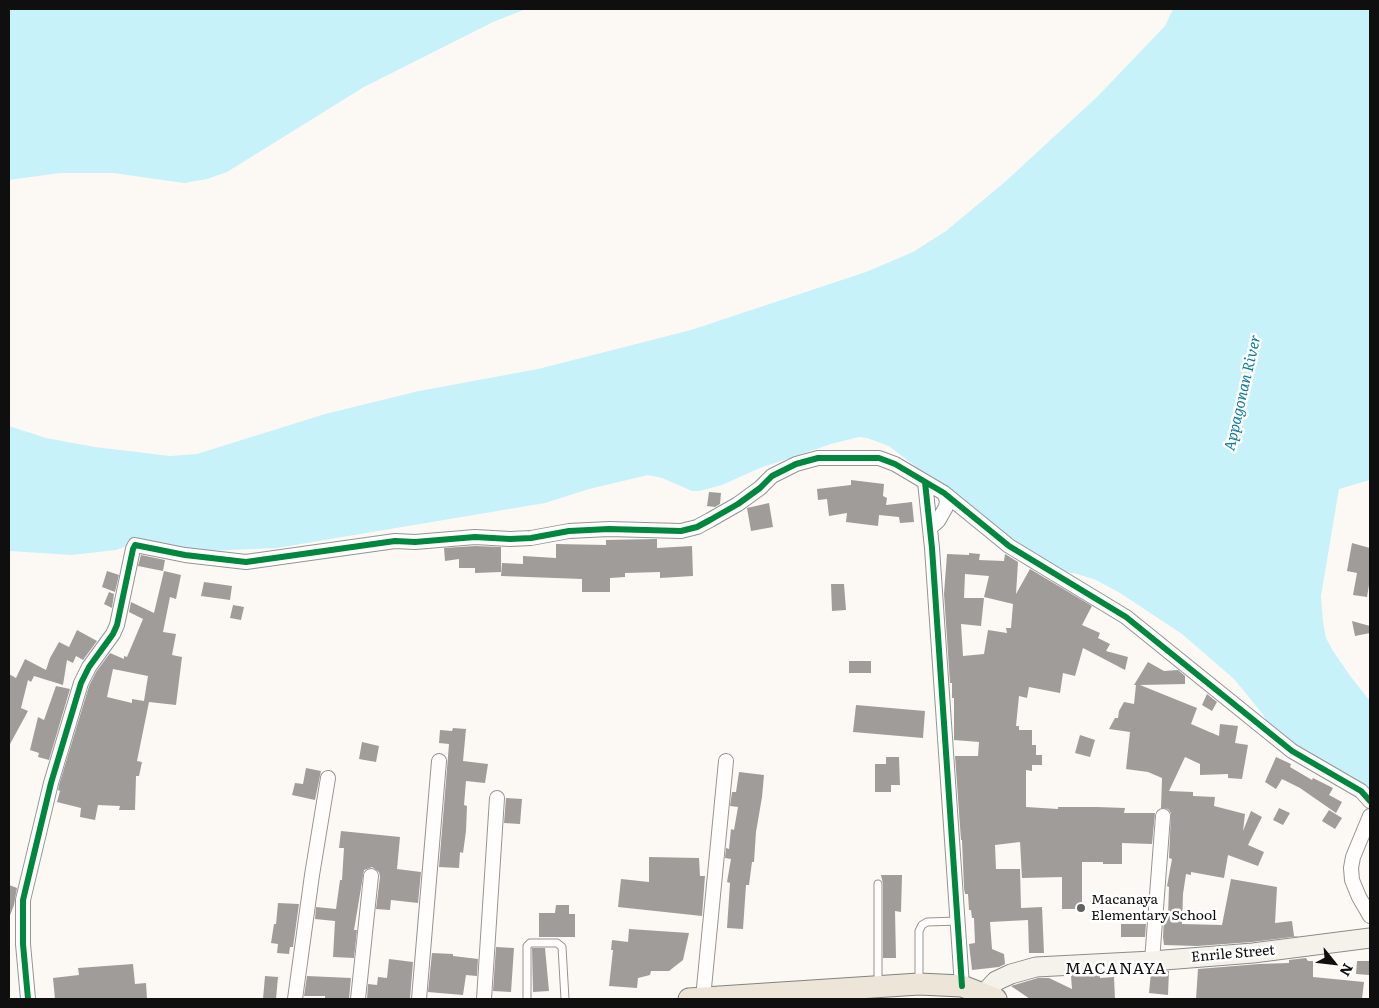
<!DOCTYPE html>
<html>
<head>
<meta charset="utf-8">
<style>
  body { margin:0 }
  #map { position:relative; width:1379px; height:1008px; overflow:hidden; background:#fcf9f4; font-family:Literata,serif }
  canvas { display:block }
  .frame { position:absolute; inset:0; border:10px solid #0f0f0f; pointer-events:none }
  .north { position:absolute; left:1309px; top:938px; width:50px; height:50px; -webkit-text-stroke:4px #fff; paint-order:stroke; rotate:119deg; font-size:14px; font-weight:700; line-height:20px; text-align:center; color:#0f0f0f }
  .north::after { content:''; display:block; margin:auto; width:18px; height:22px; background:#0f0f0f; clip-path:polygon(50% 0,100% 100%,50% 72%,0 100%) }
</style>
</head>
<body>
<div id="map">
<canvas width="1379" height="1008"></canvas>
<div class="frame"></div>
<div class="north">N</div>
</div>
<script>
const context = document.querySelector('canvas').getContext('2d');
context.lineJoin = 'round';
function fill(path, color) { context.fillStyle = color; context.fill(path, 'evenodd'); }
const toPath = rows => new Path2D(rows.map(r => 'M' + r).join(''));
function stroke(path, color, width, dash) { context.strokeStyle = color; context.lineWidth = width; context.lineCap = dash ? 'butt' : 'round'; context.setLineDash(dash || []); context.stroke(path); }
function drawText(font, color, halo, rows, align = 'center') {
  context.font = font + ' Literata,serif'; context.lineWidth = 5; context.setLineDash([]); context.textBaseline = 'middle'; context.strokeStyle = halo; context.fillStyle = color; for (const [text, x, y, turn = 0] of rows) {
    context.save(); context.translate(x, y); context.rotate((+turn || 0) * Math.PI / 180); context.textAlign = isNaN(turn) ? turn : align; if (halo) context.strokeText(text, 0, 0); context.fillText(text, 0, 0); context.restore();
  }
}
const water = toPath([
  [9,9,526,9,493,22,364,87,227,172,207,179,184,183,113,173,60,173,9,180],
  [1173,9,1370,9,1370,480,1339,489,1321,596,1323,622,1326,638,1333,651,1351,677,1370,701,1370,790,1302,751,1275,733,1261,712,1234,679,1182,634,1120,593,1096,580,1077,574,1062,571,1013,543,889,446,867,438,859,437,831,444,760,468,722,485,699,491,692,491,662,478,648,475,589,489,545,503,277,548,207,551,133,544,116,550,72,555,9,551,9,426,46,438,95,447,170,456,197,454,325,414,419,391,538,369,691,330,866,272,913,252,946,231,1006,181,1098,96,1165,26]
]);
const building = toPath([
  [851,480,884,484,883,496,887,498,886,505,912,502,914,522,900,523,899,517,879,515,878,526,846,522,847,513,829,516,827,499,818,500,817,489,851,485],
  [709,492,721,493,720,504,715,507,707,506],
  [769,503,773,527,751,531,747,508],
  [657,539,657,548,692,546,693,576,660,578,660,572,625,573,625,577,610,578,610,592,582,592,582,579,501,576,502,563,523,564,523,556,556,558,556,544,606,545,606,540],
  [1352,543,1370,548,1370,579,1367,597,1353,595,1357,573,1347,571],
  [475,546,501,547,501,572,475,573,475,568,459,568,459,559,445,561,444,548],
  [969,553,980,554,979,560,1004,561,1005,554,1018,562,1016,594,1030,569,1092,606,1082,625,1100,633,1098,638,1110,644,1106,651,1128,657,1125,670,1083,648,1075,676,1063,673,1060,693,1029,687,1027,698,1019,696,1016,726,1019,726,1019,730,1032,730,1032,745,1036,745,1036,755,1042,755,1042,765,1032,765,1032,771,1026,770,1026,807,1058,809,1058,807,1097,807,1125,808,1124,813,1155,813,1152,844,1122,843,1122,864,1103,864,1103,862,1082,862,1082,909,1062,909,1062,877,1022,878,1020,842,995,845,996,869,1020,869,1021,908,1042,907,1044,953,1029,953,1028,920,990,922,992,949,1004,954,1005,964,999,967,972,970,969,944,975,943,974,918,972,918,971,910,969,910,968,894,965,894,964,888,962,840,961,840,955,756,978,756,979,742,954,740,954,698,952,698,952,683,950,683,944,594,947,554,969,555],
  [965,574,989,576,984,597,1013,604,1011,628,1006,628,1007,633,988,630,984,654,963,656,961,624,981,626,984,598,964,598],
  [141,555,165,560,163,571,138,566],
  [107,571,119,575,115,592,102,587],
  [164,571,181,575,176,599,170,597,163,632,176,634,172,655,182,657,176,705,149,702,137,761,142,762,139,776,136,776,135,810,119,810,120,806,98,805,95,820,80,817,81,808,57,802,60,791,58,790,59,785,89,686,96,672,110,653,124,659,124,656,127,657,143,619,129,612,131,602,154,613],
  [113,669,148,676,144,701,132,699,132,703,107,697],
  [204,582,232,586,230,600,201,596],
  [831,584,844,584,846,610,832,611],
  [109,592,114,594,112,608,104,604],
  [233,605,244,607,241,620,230,618],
  [1352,621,1370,626,1370,633,1355,636],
  [77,630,97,641,83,660,76,656,73,663,67,660,63,685,34,676,31,682,28,680,21,708,28,711,9,746,9,674,16,678,25,659,46,670,50,658,59,642,69,647],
  [849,661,871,661,871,673,849,673],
  [1148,662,1164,671,1178,670,1185,676,1185,684,1140,685,1197,708,1191,724,1219,736,1220,724,1238,726,1235,743,1248,745,1242,779,1228,778,1228,774,1200,775,1200,764,1185,757,1169,791,1193,792,1193,796,1215,797,1214,806,1245,814,1243,831,1251,811,1262,817,1248,845,1264,852,1258,866,1228,855,1224,878,1191,872,1191,875,1186,874,1183,894,1182,924,1222,925,1231,879,1277,887,1275,923,1292,921,1294,936,1300,936,1252,942,1197,946,1164,945,1163,937,1164,915,1168,915,1169,887,1167,886,1172,859,1169,858,1171,813,1168,809,1161,808,1162,778,1148,772,1126,769,1130,732,1109,729,1115,718,1118,718,1119,711,1124,702,1134,704,1136,685,1134,685],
  [56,686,70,689,49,760,38,757,39,753,30,750,38,717,44,720],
  [1207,694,1217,702,1212,711,1202,705],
  [856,705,925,711,923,738,853,732],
  [453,728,466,729,463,761,488,764,485,783,466,781,464,805,467,806,466,831,463,853,460,852,459,868,439,867,449,744,439,743,440,730,452,731],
  [1080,735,1095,740,1090,757,1075,753],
  [362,742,379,746,376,762,359,759],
  [886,757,899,757,900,785,891,785,891,792,875,792,875,764,886,764],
  [1276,757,1291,764,1290,767,1312,780,1313,778,1333,788,1329,795,1342,802,1336,813,1300,788,1282,779,1276,789,1265,782],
  [306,768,321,771,315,800,292,795,295,783,303,784],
  [739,772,764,775,762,797,756,832,754,862,752,862,749,885,746,885,743,929,727,928,730,883,727,882,731,859,725,858,726,848,729,849,731,829,734,830,738,807,730,806,732,792,736,792],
  [506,798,522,799,520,824,504,823],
  [1279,808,1290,813,1283,825,1273,820],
  [1329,810,1342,818,1335,829,1322,821],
  [341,831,400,837,397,869,421,872,418,903,391,900,390,910,376,909,380,877,379,872,372,867,364,870,354,930,357,930,354,958,333,957,335,921,315,919,316,907,336,909,340,880,342,880,344,848,339,848],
  [649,857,699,858,700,876,705,876,702,916,618,907,621,879,649,882],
  [881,875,902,875,901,912,895,911,896,958,883,958,883,884],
  [9,885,17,888,14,905,9,918],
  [278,903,299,904,293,947,290,947,289,954,277,953,278,944,271,943,274,924,276,924],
  [556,905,569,905,569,914,575,914,575,937,539,937,539,913,555,913],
  [1121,924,1146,924,1145,937,1121,937],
  [629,929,689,933,683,960,669,971,651,971,650,975,638,978,637,988,609,986,613,950,611,950,612,940,628,942],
  [496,947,514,948,511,992,493,991],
  [532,948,545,948,549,991,533,992],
  [432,953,453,954,453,956,478,959,477,976,466,975,463,995,428,992],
  [1306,958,1308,961,1313,961,1313,977,1364,982,1362,999,1340,998,1340,999,1196,999,1198,969,1259,964,1289,963,1289,960],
  [389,959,413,962,410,999,367,999,368,984,377,985,378,977,387,978],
  [1357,961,1370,961,1369,975,1356,974],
  [133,964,135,984,146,983,147,999,55,999,53,978,79,975,78,968],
  [1169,971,1168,995,1149,993,1151,972],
  [1100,975,1100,978,1114,977,1115,999,1030,999,1011,986,1038,978,1049,978,1072,989,1071,976],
  [265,976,278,977,276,999,263,999],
  [307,976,351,978,349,999,325,999,325,996,304,996]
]);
const lane = toPath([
  [878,884,878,984],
  [919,982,919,931,922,925,927,922,958,921],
  [527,999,527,946,530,943,557,943,562,947,565,999]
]);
const street = toPath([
  [925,482,932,548,962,986],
  [930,528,938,521,946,507,947,500,944,493],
  [1370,816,1353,857,1351,868,1352,880,1359,897,1370,916],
  [1152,961,1163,816],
  [703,998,726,761],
  [28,999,23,944,23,900,51,783,81,683,89,667,113,634,117,625,133,549,135,545,185,555,246,562,395,541,415,542,475,537,510,539,531,538,569,531,609,529,681,531,697,527,710,520,738,504,760,488,772,476,796,464,818,458,879,458,895,464,944,493,1009,546,1126,617,1292,751,1361,791,1370,801],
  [295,999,312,875,328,778],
  [358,999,371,876],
  [419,999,439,761],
  [484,999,497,798]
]);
const secondary = toPath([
  [984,994,996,981,1011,974,1036,967,1152,961,1253,953,1370,938]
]);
const primary = toPath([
  [689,999,919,984,962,986,996,999]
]);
const cycleway = toPath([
  [925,482,932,548,962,986],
  [28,999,23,944,23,900,51,783,81,683,89,667,113,634,117,625,133,549,135,545,185,555,246,562,395,541,415,542,475,537,510,539,531,538,569,531,609,529,681,531,697,527,710,520,738,504,760,488,772,476,796,464,818,458,879,458,895,464,944,493,1009,546,1126,617,1292,751,1361,791,1370,801]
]);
const markers = [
  [1081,908,5,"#62615f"]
];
const poiNames = [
  ["Macanaya",1091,900],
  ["Elementary School",1091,916]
];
const streetNames = [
  ["Enrile Street",1233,954,-5]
];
const waterNames = [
  ["Appagonan River",1243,393,-77]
];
const quarterNames = [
  ["MACANAYA",1116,969]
];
fill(water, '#c7f2fa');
fill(building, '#a09c99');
stroke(lane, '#969492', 9);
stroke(street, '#969492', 16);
stroke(secondary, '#8c8b89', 21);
stroke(primary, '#83827f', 23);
stroke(lane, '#fffefd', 7);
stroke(street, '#fffefd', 14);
stroke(secondary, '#f5f2eb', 19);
stroke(primary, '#eee5d9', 21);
stroke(cycleway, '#00873e', 6);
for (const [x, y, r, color] of markers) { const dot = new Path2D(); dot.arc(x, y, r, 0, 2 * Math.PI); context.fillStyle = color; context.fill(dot); stroke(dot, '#fff', 2); }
drawText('14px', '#0f0f0f', '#fff', poiNames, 'left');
drawText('14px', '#0f0f0f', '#fff', streetNames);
drawText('italic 15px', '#0b7b9f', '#fff', waterNames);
context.letterSpacing = '1px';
drawText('16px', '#0f0f0f', '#fff', quarterNames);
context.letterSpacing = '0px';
</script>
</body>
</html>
